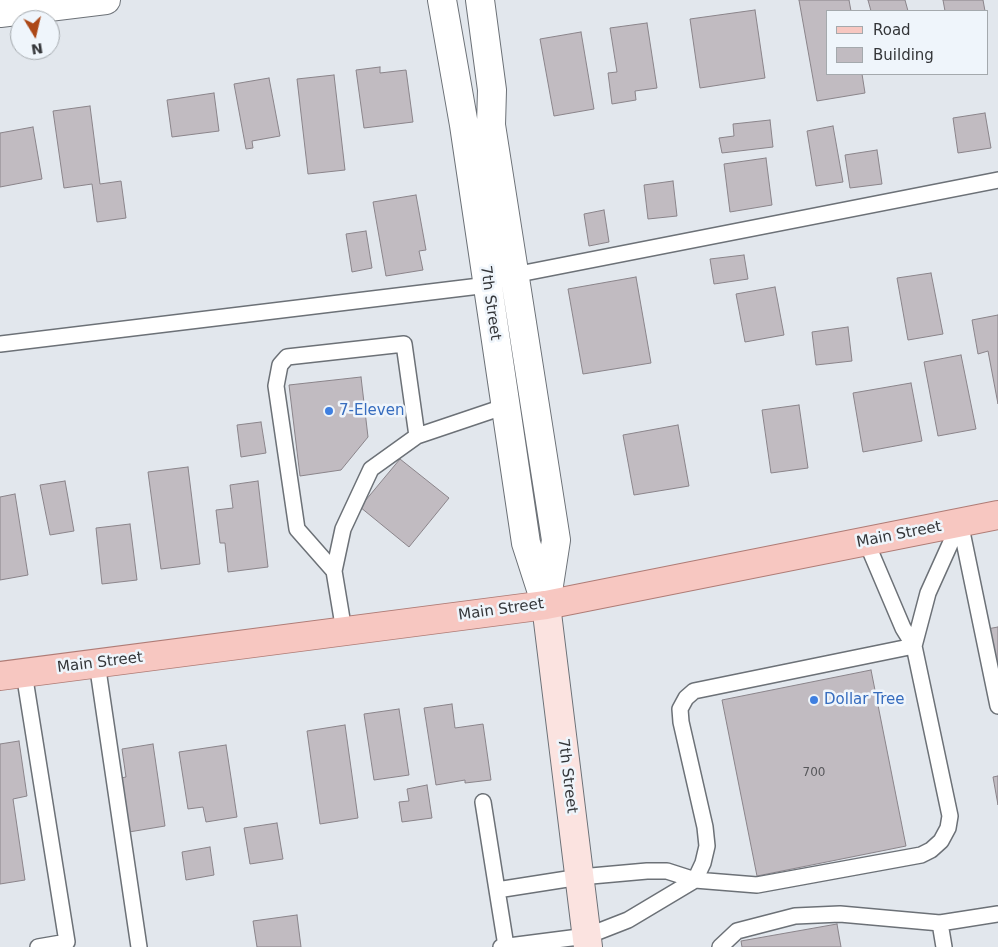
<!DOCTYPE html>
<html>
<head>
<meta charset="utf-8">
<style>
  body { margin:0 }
  #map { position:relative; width:998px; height:947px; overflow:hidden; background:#e2e7ed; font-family:"DejaVu Sans",sans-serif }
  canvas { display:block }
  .legend { position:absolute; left:826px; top:10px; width:162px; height:65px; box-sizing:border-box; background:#eff5fb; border:1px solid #a4a9ad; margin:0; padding:6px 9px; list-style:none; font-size:15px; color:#343639 }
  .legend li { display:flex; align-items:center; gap:10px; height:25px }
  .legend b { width:25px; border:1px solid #a4a9ad }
  .north { position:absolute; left:10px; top:10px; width:50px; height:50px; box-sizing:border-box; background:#eff5fb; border:1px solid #a4a9ad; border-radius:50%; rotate:171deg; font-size:14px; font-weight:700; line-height:20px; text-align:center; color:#343639 }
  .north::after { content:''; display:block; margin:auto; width:18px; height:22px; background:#ac4817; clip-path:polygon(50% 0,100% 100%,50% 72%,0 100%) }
</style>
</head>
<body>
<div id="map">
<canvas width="998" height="947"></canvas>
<ul class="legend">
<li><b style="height:6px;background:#f7c7c1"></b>Road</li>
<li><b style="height:14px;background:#c1bbc1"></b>Building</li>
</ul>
<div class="north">N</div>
</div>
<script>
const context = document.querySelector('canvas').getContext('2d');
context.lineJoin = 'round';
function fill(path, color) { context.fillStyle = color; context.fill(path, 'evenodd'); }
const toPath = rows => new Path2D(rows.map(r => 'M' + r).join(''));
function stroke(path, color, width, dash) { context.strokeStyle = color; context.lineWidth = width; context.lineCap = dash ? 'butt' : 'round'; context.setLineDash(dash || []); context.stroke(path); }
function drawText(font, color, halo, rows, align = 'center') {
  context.font = font + ' "DejaVu Sans",sans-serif'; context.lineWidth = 5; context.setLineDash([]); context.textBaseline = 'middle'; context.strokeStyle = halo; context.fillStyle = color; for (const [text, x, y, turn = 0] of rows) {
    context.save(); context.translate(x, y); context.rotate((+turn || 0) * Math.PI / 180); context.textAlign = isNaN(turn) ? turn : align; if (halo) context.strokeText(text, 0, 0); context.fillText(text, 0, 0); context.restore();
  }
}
const building = toPath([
  [799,0,849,0,851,11,827,11,827,74,862,74,865,93,817,101,799,0],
  [868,0,905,0,908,11,871,11,868,0],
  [943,0,983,0,985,11,945,11,943,0],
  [755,10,765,78,700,88,690,19,755,10],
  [647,23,657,88,635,91,636,100,612,104,608,73,617,72,610,28,647,23],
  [581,32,594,109,554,116,540,39,581,32],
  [380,67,380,73,406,70,413,122,364,128,356,70,380,67],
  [334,75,345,170,308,174,297,79,334,75],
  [269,78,280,136,252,141,253,148,246,149,234,84,269,78],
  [214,93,219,131,172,137,167,100,214,93],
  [90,106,100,184,121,181,126,218,97,222,92,184,64,188,53,111,90,106],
  [985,113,991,148,958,153,953,118,985,113],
  [770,120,773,147,722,153,719,138,734,136,733,124,770,120],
  [833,126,843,182,816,186,807,131,833,126],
  [33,127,42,179,0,187,0,133,33,127],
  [877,150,882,184,850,188,845,155,877,150],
  [766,158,772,205,730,212,724,164,766,158],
  [673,181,677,216,648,219,644,185,673,181],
  [416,195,426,250,419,251,423,270,386,276,373,202,416,195],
  [604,210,609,242,589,246,584,214,604,210],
  [366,231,372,268,352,272,346,234,366,231],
  [744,255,748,279,714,284,710,259,744,255],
  [931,273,943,334,908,340,897,278,931,273],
  [636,277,651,363,583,374,568,289,636,277],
  [775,287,784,335,745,342,736,294,775,287],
  [998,315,998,404,988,351,978,354,972,320,998,315],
  [848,327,852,361,816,365,812,332,848,327],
  [961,355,976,429,938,436,924,362,961,355],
  [361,377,368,437,341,470,300,476,289,385,361,377],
  [911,383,922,441,863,452,853,393,911,383],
  [799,405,808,468,771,473,762,410,799,405],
  [261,422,266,453,241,457,237,425,261,422],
  [678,425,689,486,634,495,623,435,678,425],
  [400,459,449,498,409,547,360,507,400,459],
  [188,467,200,564,161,569,148,472,188,467],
  [65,481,74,531,50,535,40,485,65,481],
  [258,481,268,567,228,572,225,543,220,543,216,510,233,508,230,485,258,481],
  [15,494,28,575,0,580,0,497,15,494],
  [130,524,137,580,102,584,96,528,130,524],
  [998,627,998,682,987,629,998,627],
  [871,670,906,846,757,876,722,700,871,670],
  [452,704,455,728,483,724,491,780,465,783,465,780,436,785,424,708,452,704],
  [399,709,409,775,374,780,364,714,399,709],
  [345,725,358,818,320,824,307,731,345,725],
  [19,741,27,796,13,799,25,880,0,884,0,744,19,741],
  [153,744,165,826,129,832,121,778,126,777,122,749,153,744],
  [226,745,237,817,206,822,203,807,188,809,179,752,226,745],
  [998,776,998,805,993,777,998,776],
  [427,785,432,818,402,822,399,802,409,801,407,789,427,785],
  [277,823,283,859,250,864,244,828,277,823],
  [210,847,214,875,186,880,182,852,210,847],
  [297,915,301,947,257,947,253,921,297,915],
  [837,924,841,947,742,947,741,941,837,924]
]);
const service = toPath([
  [514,275,998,180],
  [0,344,488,285],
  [960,522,998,706],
  [334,571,297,529,276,386,280,365,287,357,404,344,417,436],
  [344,631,334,571,343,529,371,469,417,436,506,406],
  [914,646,928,593,960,522],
  [97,663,139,947],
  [24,673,67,942,38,947],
  [483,802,497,890,580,877,647,871,667,871,695,880,757,885,921,855,931,850,941,841,948,828,950,816,914,646,903,628,866,541],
  [497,890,506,946],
  [940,923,998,914],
  [501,947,587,936,628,920,695,880,703,863,707,846,705,827,681,722,680,709,686,698,694,691,914,646],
  [720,947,737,931,795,916,840,914,940,923,944,947]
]);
const tertiary = toPath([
  [442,0,464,125,526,543,546,605],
  [480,0,492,90,491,125,556,540,547,598],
  [0,13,106,0]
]);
const secondary = toPath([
  [546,605,588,947]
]);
const primary = toPath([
  [0,676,546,605,998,515]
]);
const markers = [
  [329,411,5,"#3f7fe0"],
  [814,700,5,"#3f7fe0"]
];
const numberNames = [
  ["700",814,773]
];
const streetNames = [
  ["7th Street",490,303,82],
  ["Main Street",899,535,-11],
  ["Main Street",501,610,-8],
  ["Main Street",100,663,-7],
  ["7th Street",567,776,83]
];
const shopNames = [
  ["7-Eleven",339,411],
  ["Dollar Tree",824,700]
];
fill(building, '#c1bbc1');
stroke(building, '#8a848a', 1);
stroke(service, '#6c7177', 18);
stroke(tertiary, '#6c7177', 30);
stroke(secondary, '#6c7177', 30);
stroke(primary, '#af7c76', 30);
stroke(service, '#fff', 15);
stroke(tertiary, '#fff', 28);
stroke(secondary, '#fbe3e0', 28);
stroke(primary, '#f7c7c1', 28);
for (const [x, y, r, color] of markers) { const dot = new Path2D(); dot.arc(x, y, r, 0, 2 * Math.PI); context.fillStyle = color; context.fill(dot); stroke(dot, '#eff5fb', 2); }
drawText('12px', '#57575b', null, numberNames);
drawText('15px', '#343639', '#eff5fb', streetNames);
drawText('15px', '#366cbe', '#eff5fb', shopNames, 'left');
</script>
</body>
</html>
